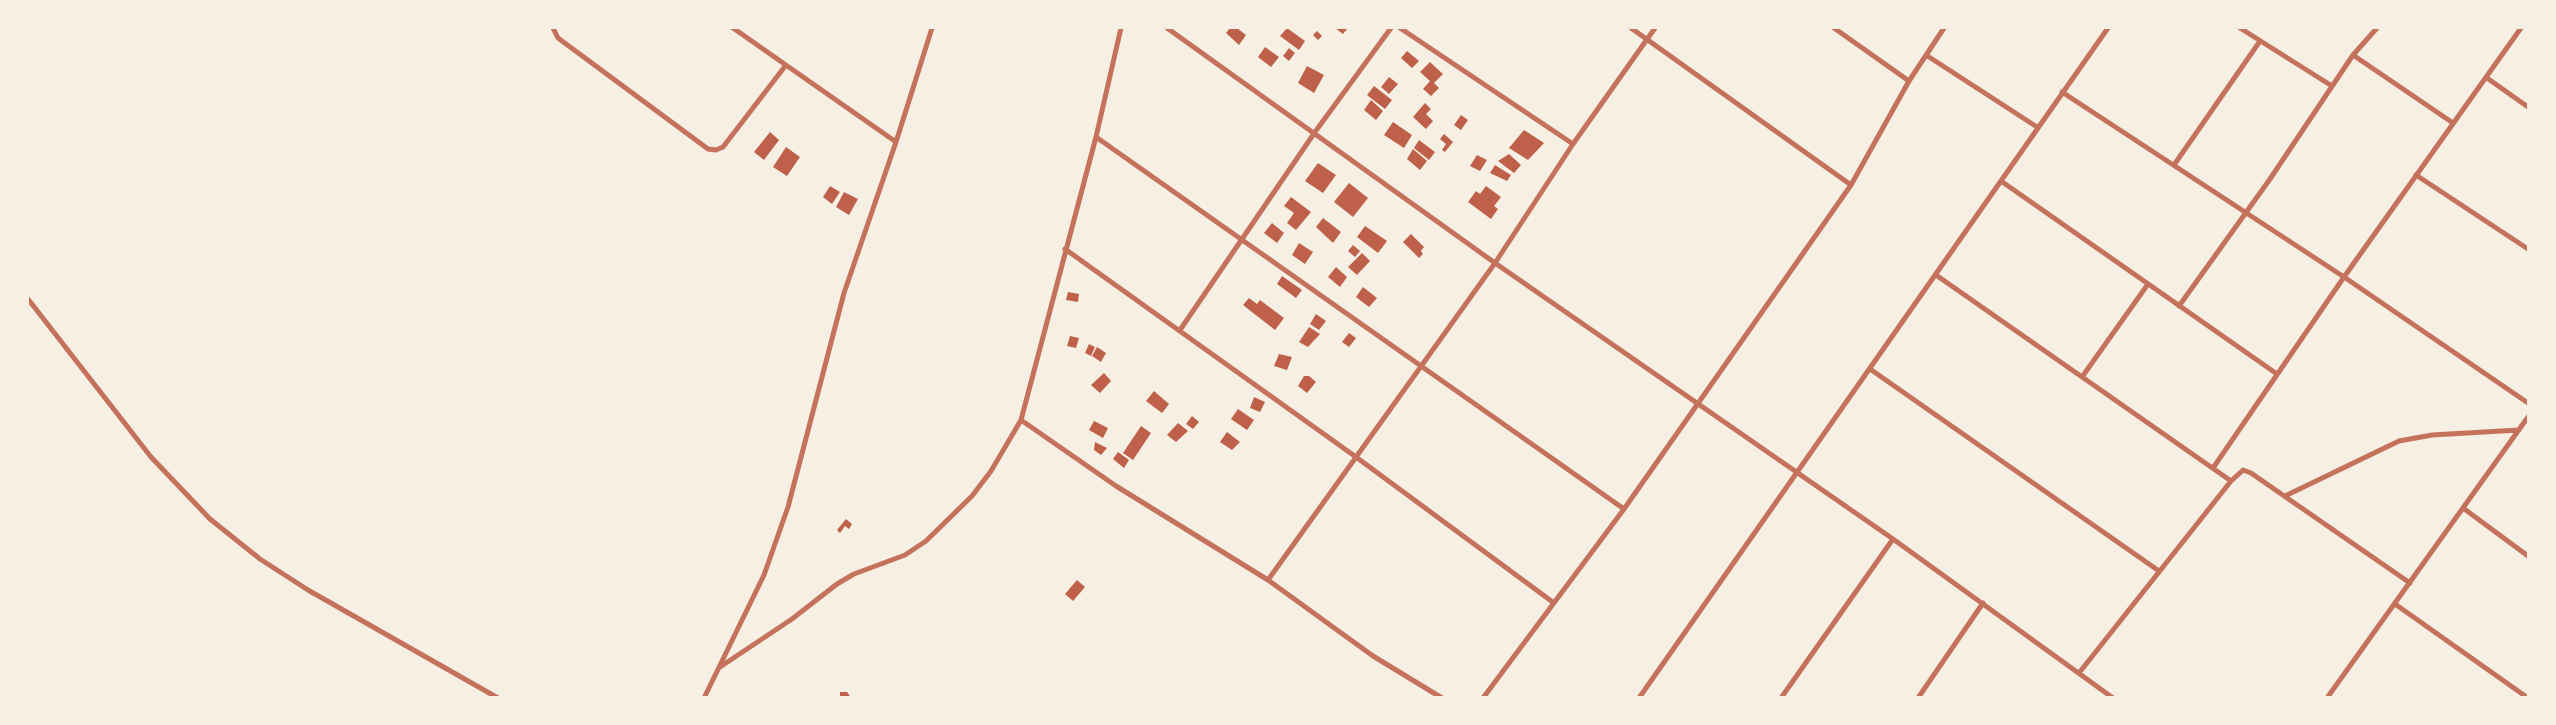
<!DOCTYPE html>
<html>
<head>
<meta charset="utf-8">
<style>
  body { margin:0 }
  #map { position:relative; width:2556px; height:725px; overflow:hidden; background:#f6efe4; font-family:Figtree,sans-serif }
  canvas { display:block }
  .frame { position:absolute; inset:0; border:29px solid #f6efe4; pointer-events:none }
</style>
</head>
<body>
<div id="map">
<canvas width="2556" height="725"></canvas>
<div class="frame"></div>
</div>
<script>
const context = document.querySelector('canvas').getContext('2d');
context.lineJoin = 'round';
function fill(path, color) { context.fillStyle = color; context.fill(path, 'evenodd'); }
const toPath = rows => new Path2D(rows.map(r => 'M' + r).join(''));
function stroke(path, color, width, dash) { context.strokeStyle = color; context.lineWidth = width; context.lineCap = dash ? 'butt' : 'round'; context.setLineDash(dash || []); context.stroke(path); }
const building = toPath([
  [1230,28,1237,28,1246,35,1239,45,1226,33],
  [1287,28,1305,41,1299,50,1280,36],
  [1335,28,1348,28,1343,34],
  [1317,31,1322,36,1318,40,1313,35],
  [1265,47,1279,57,1271,67,1258,57],
  [1289,48,1295,53,1289,61,1283,56],
  [1407,51,1419,61,1412,68,1401,58],
  [1430,62,1443,74,1434,83,1439,88,1431,96,1423,89,1430,81,1420,72],
  [1307,66,1324,75,1314,93,1298,83],
  [1389,77,1398,84,1389,94,1381,87],
  [1374,86,1392,100,1385,109,1367,95],
  [1371,100,1383,111,1376,120,1364,110],
  [1425,103,1431,109,1426,114,1433,121,1426,129,1413,117],
  [1461,115,1468,120,1461,130,1454,125],
  [1393,122,1412,135,1404,148,1384,135],
  [1524,130,1544,143,1528,160,1509,148],
  [770,132,779,140,764,160,754,152],
  [1444,134,1453,142,1445,152,1442,150,1446,144,1440,139],
  [1419,140,1435,152,1429,160,1414,148],
  [786,147,800,157,787,176,773,167],
  [1413,149,1427,161,1420,170,1407,159],
  [1509,154,1521,165,1514,173,1498,161],
  [1477,155,1487,160,1480,171,1470,166],
  [1318,163,1336,175,1323,193,1305,181],
  [1495,165,1511,175,1507,181,1490,173],
  [1349,183,1368,198,1353,217,1334,202],
  [830,186,840,192,832,204,823,197],
  [1486,186,1501,197,1494,206,1498,209,1491,219,1468,202,1476,191,1480,194],
  [844,192,858,199,849,215,836,207],
  [1291,197,1311,212,1296,230,1287,223,1294,213,1284,206],
  [1323,218,1341,232,1333,243,1316,227],
  [1272,223,1284,233,1277,243,1264,233],
  [1365,226,1387,241,1378,253,1357,237],
  [1411,234,1424,247,1421,251,1423,254,1419,258,1403,242],
  [1299,243,1313,252,1305,264,1292,255],
  [1353,245,1360,251,1355,257,1348,251],
  [1362,253,1370,261,1357,275,1348,267],
  [1336,267,1347,277,1340,287,1328,277],
  [1282,276,1302,290,1296,298,1277,284],
  [1363,287,1377,298,1369,307,1356,297],
  [1068,292,1079,294,1078,302,1066,300],
  [1249,298,1257,304,1260,300,1284,318,1275,330,1243,305],
  [1316,314,1326,321,1319,330,1310,324],
  [1309,327,1320,334,1308,347,1299,342],
  [1349,333,1356,338,1349,347,1342,342],
  [1070,336,1079,338,1076,348,1067,346],
  [1089,344,1095,347,1091,356,1085,353],
  [1097,347,1106,353,1101,362,1092,356],
  [1279,354,1292,357,1287,370,1274,366],
  [1104,373,1111,381,1100,393,1091,385],
  [1304,376,1309,376,1316,382,1307,393,1298,386],
  [1154,391,1169,404,1162,413,1146,401],
  [1254,397,1265,402,1260,412,1250,408],
  [1238,409,1254,420,1247,430,1231,419],
  [1192,416,1199,422,1193,429,1186,424],
  [1094,421,1108,428,1103,438,1089,430],
  [1178,423,1188,431,1176,442,1167,435],
  [1141,426,1151,433,1133,460,1123,453],
  [1227,432,1240,442,1232,450,1220,442],
  [1095,442,1107,448,1101,455,1094,450],
  [1118,452,1129,460,1124,468,1113,459],
  [846,519,852,524,849,529,845,526,840,533,837,530],
  [1077,580,1085,587,1073,601,1065,594],
  [840,692,847,692,851,698,840,698]
]);
const minor = toPath([
  [553,28,558,38,708,149,716,150,723,147,786,65],
  [733,28,896,142],
  [1167,28,1495,263,1893,539,2113,698],
  [1400,28,1573,144],
  [1631,28,1851,185],
  [1834,28,1909,81],
  [2240,28,2332,86],
  [1926,55,2037,127],
  [2353,55,2453,123],
  [2487,78,2528,107],
  [2062,92,2344,277,2528,403],
  [1096,137,1624,509],
  [2174,165,2260,41],
  [2416,175,2528,249],
  [2001,181,2277,374],
  [1065,249,1356,457,1554,603],
  [1936,275,2231,481],
  [28,299,151,457,210,519,260,559,308,590,498,698],
  [2179,306,2270,179,2353,55,2377,28],
  [1180,330,1315,132,1391,28],
  [1870,369,2159,571],
  [2082,377,2148,284],
  [1021,420,1116,486,1268,580,1373,656,1442,698],
  [2213,468,2344,277,2521,28],
  [2285,496,2399,441,2432,435,2519,430],
  [2463,508,2528,556],
  [1268,580,1495,263,1573,144,1655,28],
  [2395,604,2528,698],
  [720,667,792,619,837,584,854,574,905,555,926,541,972,496,991,471,1021,420,1096,137,1121,28],
  [2079,673,2231,481,2243,470,2251,473,2410,583],
  [704,698,764,575,788,507,844,293,896,142,932,28],
  [1483,698,1624,509,1851,185,1909,81,1944,28],
  [1639,698,2108,28],
  [1781,698,1893,539],
  [1918,698,1983,603],
  [2327,698,2528,417]
]);
fill(building, '#bf614a');
stroke(minor, '#c5725c', 5);
</script>
</body>
</html>
